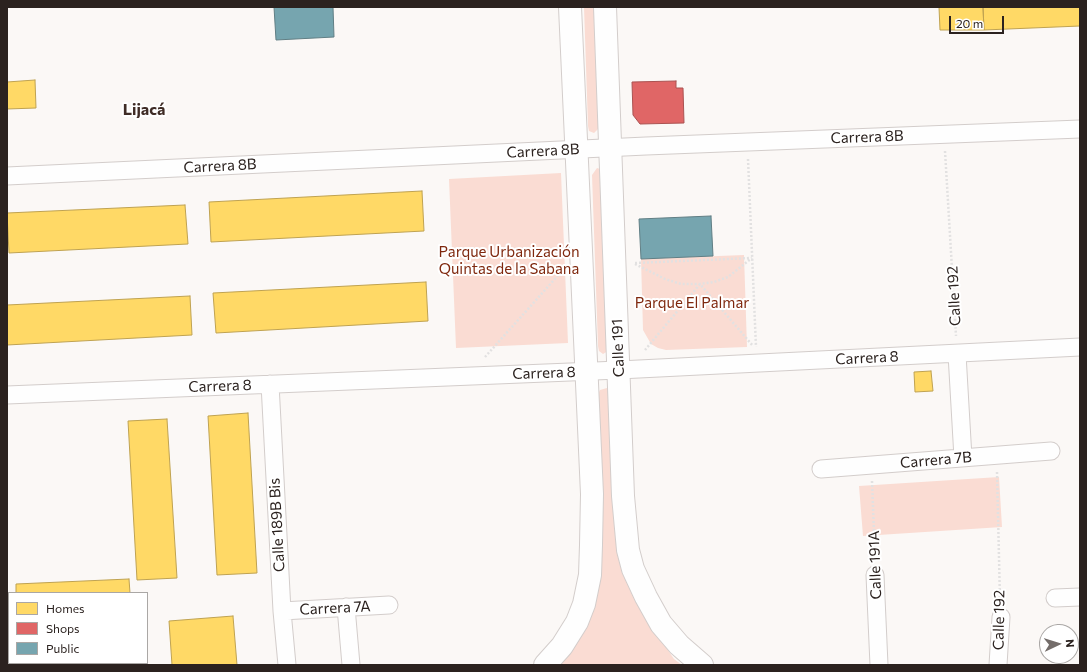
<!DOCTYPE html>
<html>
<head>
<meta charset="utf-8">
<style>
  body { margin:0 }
  #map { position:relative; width:1087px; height:672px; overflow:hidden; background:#fbf8f6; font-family:Commissioner,sans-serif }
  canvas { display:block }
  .frame { position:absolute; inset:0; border:8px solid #2b221f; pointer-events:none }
  .legend { position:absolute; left:8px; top:592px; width:140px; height:72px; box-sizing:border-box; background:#fff; border:1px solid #aaa7a5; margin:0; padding:5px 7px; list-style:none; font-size:12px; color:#2b221f }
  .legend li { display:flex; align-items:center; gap:8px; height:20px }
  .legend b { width:20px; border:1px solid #aaa7a5 }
  .north { position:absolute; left:1039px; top:624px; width:40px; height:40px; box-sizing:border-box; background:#fff; border:1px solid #aaa7a5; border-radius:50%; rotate:86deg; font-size:11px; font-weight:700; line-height:16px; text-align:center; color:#2b221f }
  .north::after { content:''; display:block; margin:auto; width:14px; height:18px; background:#746d6a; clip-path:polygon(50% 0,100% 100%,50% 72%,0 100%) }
  .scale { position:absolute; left:949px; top:16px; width:55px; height:18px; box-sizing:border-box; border:2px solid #2b221f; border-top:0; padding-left:5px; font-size:12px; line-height:14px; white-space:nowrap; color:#2b221f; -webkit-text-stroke:3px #fff; paint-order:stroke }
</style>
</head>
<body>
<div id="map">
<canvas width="1087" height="672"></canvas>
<div class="frame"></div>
<ul class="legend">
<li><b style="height:11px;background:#ffd966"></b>Homes</li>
<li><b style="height:11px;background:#e06666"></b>Shops</li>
<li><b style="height:11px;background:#76a5af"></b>Public</li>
</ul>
<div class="north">N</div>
<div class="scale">20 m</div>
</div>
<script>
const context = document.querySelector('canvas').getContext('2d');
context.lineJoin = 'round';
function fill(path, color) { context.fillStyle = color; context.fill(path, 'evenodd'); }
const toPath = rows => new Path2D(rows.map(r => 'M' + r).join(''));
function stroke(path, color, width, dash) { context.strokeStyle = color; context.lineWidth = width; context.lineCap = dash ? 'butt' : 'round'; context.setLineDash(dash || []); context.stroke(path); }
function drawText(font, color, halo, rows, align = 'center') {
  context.font = font + ' Commissioner,sans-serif'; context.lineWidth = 4; context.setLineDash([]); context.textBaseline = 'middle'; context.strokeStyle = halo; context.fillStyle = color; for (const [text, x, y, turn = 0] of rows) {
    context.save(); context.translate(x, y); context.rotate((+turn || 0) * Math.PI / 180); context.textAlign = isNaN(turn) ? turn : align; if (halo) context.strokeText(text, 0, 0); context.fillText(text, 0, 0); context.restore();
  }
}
const green = toPath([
  [584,7,596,7,599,128,594,133,589,131,588,126],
  [597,168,600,169,608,351,603,354,599,351,598,346,592,175],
  [561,173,568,343,456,348,449,179],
  [744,255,747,347,666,350,658,348,651,344,643,330,641,259],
  [607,388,610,389,645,616,674,659,682,665,555,665,578,640,596,602,601,552,598,394,600,390],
  [999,477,1002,527,863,536,859,486]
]);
const homes = toPath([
  [939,7,983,7,984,30,940,30,939,7],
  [983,7,1080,7,1080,26,984,30,983,7],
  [35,80,36,108,7,109,7,82,35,80],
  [422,191,424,231,211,242,209,202,422,191],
  [185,205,188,244,9,253,7,213,185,205],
  [426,282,428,321,216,333,213,293,426,282],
  [190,296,192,335,7,345,7,305,190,296],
  [931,371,933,391,915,392,914,372,931,371],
  [248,413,257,573,217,575,208,416,248,413],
  [167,419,177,578,137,580,128,421,167,419],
  [129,579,130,593,16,593,16,584,129,579],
  [233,616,237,665,172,665,169,621,233,616],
  [19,663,133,663,133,665,19,665,19,663]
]);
const shops = toPath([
  [676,81,676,88,683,88,684,123,640,124,633,115,632,82,676,81]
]);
const public = toPath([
  [274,7,333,7,334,37,276,40,274,7],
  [711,216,713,256,641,259,639,219,711,216]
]);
const path = toPath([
  [945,151,956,336],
  [748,159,756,347],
  [635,263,751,258],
  [635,264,665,279,681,284,700,284,714,282,728,277,752,258],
  [645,350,700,284,753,346],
  [485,357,562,271],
  [997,472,1000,600],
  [872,481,875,558]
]);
const street = toPath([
  [7,176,646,146,1080,129],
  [957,354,963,458],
  [270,384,282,611,287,665],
  [7,395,619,370,1080,347],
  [821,469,1051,451],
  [875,575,879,665],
  [1055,598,1080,597],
  [346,607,351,665],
  [282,611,389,605],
  [998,665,1001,617]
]);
const secondary = toPath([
  [605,7,623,496,628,550,633,569,646,597,661,624,679,645,702,665],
  [545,665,562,646,577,622,584,604,590,575,591,545,592,494,570,7]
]);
const streetNames = [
  ["Carrera 8B",867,137,-2],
  ["Carrera 8B",543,151,-3],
  ["Carrera 8B",220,166,-3],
  ["Calle 192",954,296,-93],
  ["Calle 191",618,348,-92],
  ["Carrera 8",867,358,-3],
  ["Carrera 8",544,373,-2],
  ["Carrera 8",220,386,-2],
  ["Carrera 7B",936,460,-5],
  ["Calle 189B Bis",277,525,-93],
  ["Calle 191A",875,565,-92],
  ["Carrera 7A",335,608,-3],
  ["Calle 192",999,620,-89]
];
const parkNames = [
  ["Parque Urbanización",509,252],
  ["Quintas de la Sabana",509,269],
  ["Parque El Palmar",692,303]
];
const neighbourhoodNames = [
  ["Lijacá",144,110]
];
fill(green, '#fadcd3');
fill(homes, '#ffd966');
stroke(homes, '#bfa251', 1);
fill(shops, '#e06666');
stroke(shops, '#aa5251', 1);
fill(public, '#76a5af');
stroke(public, '#607e84', 1);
stroke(street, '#d3cdcb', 19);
stroke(secondary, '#d3cdcb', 24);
stroke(path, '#e2e1e1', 2.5, [2, 2]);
stroke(street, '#fefefe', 17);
stroke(secondary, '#fefefe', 22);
drawText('15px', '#2b221f', '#fff', streetNames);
drawText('15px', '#7f280e', '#fff', parkNames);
drawText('bold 16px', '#3f2c26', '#fff', neighbourhoodNames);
</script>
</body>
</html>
